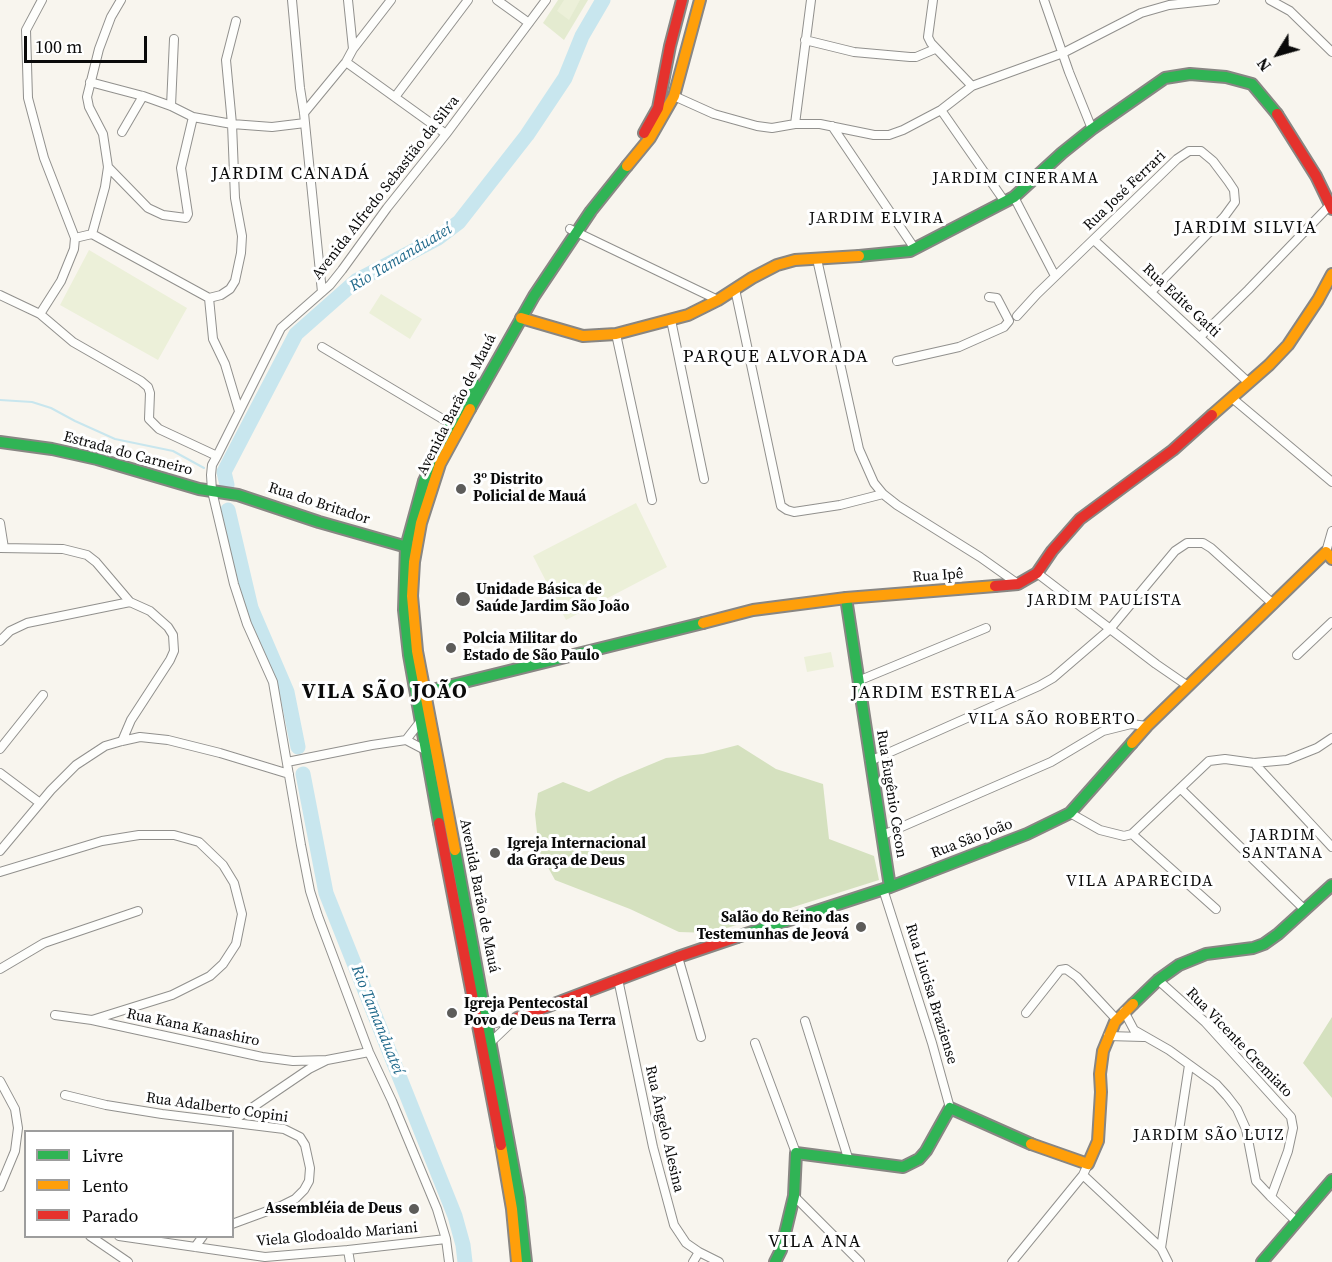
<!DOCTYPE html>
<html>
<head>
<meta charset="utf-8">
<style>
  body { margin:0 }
  #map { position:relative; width:1332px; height:1262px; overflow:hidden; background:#f8f5ee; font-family:"Source Serif 4",serif }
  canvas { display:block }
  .legend { position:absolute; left:24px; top:1130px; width:210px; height:108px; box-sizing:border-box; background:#fff; border:2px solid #9d9d9d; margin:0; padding:8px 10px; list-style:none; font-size:18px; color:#0a0a0a }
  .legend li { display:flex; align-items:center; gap:12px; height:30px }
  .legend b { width:30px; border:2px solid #9d9d9d }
  .north { position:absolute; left:1248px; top:24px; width:60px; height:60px; -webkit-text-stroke:4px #fff; paint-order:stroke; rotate:233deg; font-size:16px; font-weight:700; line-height:24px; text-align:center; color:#0a0a0a }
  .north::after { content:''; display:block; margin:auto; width:21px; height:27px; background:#0a0a0a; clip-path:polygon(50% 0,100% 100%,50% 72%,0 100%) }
  .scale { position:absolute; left:24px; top:36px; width:123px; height:27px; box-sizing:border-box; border:3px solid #0a0a0a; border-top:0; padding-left:8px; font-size:18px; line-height:21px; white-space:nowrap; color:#0a0a0a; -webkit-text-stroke:4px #fff; paint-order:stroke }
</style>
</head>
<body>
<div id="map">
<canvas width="1332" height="1262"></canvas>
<ul class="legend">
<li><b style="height:8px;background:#30b455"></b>Livre</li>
<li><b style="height:8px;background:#ff9f0a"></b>Lento</li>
<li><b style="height:8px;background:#e5322d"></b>Parado</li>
</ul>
<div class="north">N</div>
<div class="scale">100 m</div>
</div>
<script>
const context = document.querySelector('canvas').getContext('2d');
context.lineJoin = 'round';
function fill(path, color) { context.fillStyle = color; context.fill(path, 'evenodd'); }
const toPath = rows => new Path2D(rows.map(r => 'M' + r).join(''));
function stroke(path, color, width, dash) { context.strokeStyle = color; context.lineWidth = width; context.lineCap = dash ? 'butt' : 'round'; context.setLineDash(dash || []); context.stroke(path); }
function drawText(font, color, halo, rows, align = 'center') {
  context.font = font + ' "Source Serif 4",serif'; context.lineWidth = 6; context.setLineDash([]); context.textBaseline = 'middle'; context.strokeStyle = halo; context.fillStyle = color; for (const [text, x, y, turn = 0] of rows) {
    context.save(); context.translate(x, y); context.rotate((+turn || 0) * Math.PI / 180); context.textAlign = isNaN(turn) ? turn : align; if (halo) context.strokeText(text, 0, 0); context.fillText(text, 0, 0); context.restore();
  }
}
const green = toPath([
  [558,0,588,0,564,40,543,23]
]);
const forest = toPath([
  [738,745,776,769,823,784,829,839,874,856,879,880,711,933,679,932,630,909,555,880,539,851,535,814,538,793,563,782,589,792,618,778,666,758,703,754],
  [1332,1017,1332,1098,1303,1063]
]);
const pitch = toPath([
  [564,0,580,0,569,20,557,11],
  [89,250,187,308,158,360,60,305],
  [381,294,422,319,410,339,369,313],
  [636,503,667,567,566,620,533,556],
  [831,652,834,667,807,672,804,657]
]);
const stream = toPath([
  [0,400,32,402,51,408,75,421,115,439,173,451,204,468]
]);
const river = toPath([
  [227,485,224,472,296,334,356,281,438,238,459,222,527,135,565,78,582,36,603,0],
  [228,510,251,608,287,692,298,747],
  [303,774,326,893,455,1216,463,1245,465,1262]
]);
const street = toPath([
  [292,0,300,88,304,113,322,292],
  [348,0,353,49],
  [497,0,529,23],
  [933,0,928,37,931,43,972,86],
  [1044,0,1069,72,1092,129],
  [1270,0,1290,11,1332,52],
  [805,40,854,52,910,57,916,57,935,49],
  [346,62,446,134],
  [90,82,143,96,171,106,193,117,232,124,272,127,305,123],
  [674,96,714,114,757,126,772,128,795,124,820,124,874,135,889,135,903,130,941,110,972,86,1063,53,1141,13,1169,5,1215,0],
  [395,97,468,0],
  [171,106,174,39],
  [941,110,1005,202],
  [304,113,346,62,353,49,391,0],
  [795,124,811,0],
  [832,126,915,249],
  [122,132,143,96],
  [108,167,148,208,163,215,186,218,188,214,181,168,193,117],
  [1014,197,1055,276],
  [570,229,718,300],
  [92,234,105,187,108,167,103,134,89,107,87,97,99,49,111,17,121,0],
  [75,238,92,234,209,298],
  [1094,240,1249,383],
  [817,259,859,449,874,483,883,494,897,505,980,557,1018,584],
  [735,289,781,506,787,510,794,512,840,505,883,494],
  [0,295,40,314,73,342,141,381,148,387,150,393,149,419,159,429,217,456],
  [209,298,221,295,230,289,235,281,241,253,242,236,235,198,232,124,226,60,236,21],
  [209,298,213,339,225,364,239,411],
  [40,314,61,281,74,249,75,238,44,158,28,98,26,30,42,0],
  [1017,316,1037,294,1177,159,1189,151,1201,151,1213,161,1228,181,1234,190,1235,202,1224,217,1151,292],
  [671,320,704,479],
  [616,334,652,500],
  [1200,337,1248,290,1330,205],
  [322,347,451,424],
  [897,361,959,347,1004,327,1009,321,997,298,989,297],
  [1232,398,1332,482],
  [0,523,4,548],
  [0,548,63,549,87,555,96,562,130,602,150,611,168,627,173,635,174,651,170,660,131,720,122,741],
  [1326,552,1332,531],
  [1037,573,1156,664,1188,686],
  [0,641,10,631,27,623,130,602],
  [1297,655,1332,622],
  [858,681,986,628],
  [406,740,420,722],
  [0,749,43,695],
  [870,761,1039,686,1053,678,1110,629,1175,551,1187,543,1203,543,1211,548,1273,604],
  [287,762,372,745,406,740,427,751],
  [1254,763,1332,847],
  [0,773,40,803],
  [1181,789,1305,910],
  [1070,813,1100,830,1124,836,1132,834,1209,761,1225,759,1254,763,1287,760,1317,748,1332,738],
  [1132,834,1216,909],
  [883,835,1051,762,1103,731,1131,724,1147,726],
  [0,851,51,790,76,765,105,746,122,741,140,737,168,740,220,753,289,774],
  [0,872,102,841,139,835,174,835,199,842,223,865,234,883,242,914,236,944,223,964,210,976,172,995,92,1020],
  [883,889,932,1043,950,1108],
  [678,957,701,1037],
  [0,969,44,943,138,911],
  [618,979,653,1147,674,1225,686,1243,699,1252,719,1262],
  [1158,980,1205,1022,1291,1117,1293,1128,1288,1151,1271,1197],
  [1124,1011,1134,1030,1169,1050,1216,1084,1227,1096,1237,1109,1246,1129,1256,1181,1271,1197,1296,1221],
  [1026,1013,1060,970,1066,969,1077,977,1117,1020],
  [55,1015,92,1020,262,1057,293,1061,327,1060],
  [805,1021,849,1161],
  [486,1025,517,1018],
  [1108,1036,1143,1037],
  [491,1042,514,1020],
  [755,1043,796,1153],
  [0,1081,15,1109,18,1128,15,1151,0,1187],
  [65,1095,106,1105,162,1114,284,1129,300,1137,305,1145,310,1168,309,1181,304,1190,295,1199,281,1206,232,1224],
  [231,1122,309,1069,327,1060,369,1052],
  [1083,1175,1161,1248,1168,1262],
  [794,1196,860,1262],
  [90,1236,128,1262],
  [119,1236,265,1257,348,1250,446,1239],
  [195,1247,203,1236],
  [1161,1248,1189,1065],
  [348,1250,350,1262],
  [449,1262,446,1239,437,1209,392,1101,369,1052,318,916,310,891,301,845,273,682,247,624,234,584,212,491,211,475,212,465,217,456,281,328,330,285,342,270,387,208,446,134,546,0],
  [693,1262,699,1252],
  [1012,1262,1083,1175,1088,1164]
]);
const fast = toPath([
  [859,256,910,251,1014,197,1062,153,1092,129,1165,78,1190,74,1226,77,1252,84,1277,114],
  [470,409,534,296,591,211,627,166],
  [0,442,52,449,97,459,199,489,238,495,319,522,414,549],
  [846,598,890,887],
  [424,692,703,623],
  [439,823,409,655,404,610,406,547,424,481,451,424,474,383],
  [455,850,519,1198,526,1262],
  [737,937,890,887,1027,834,1070,813,1132,743],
  [1133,1004,1158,980,1179,965,1206,954,1253,948,1264,944,1278,934,1332,885],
  [775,1262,781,1250,794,1196,796,1153,903,1167,919,1159,926,1151,950,1108,1031,1144],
  [1262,1262,1332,1180]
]);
const slow = toPath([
  [627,166,650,138,674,96,700,0],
  [521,318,583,336,616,334,688,315,718,300,752,278,777,265,795,260,859,256],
  [1212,415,1269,365,1288,345,1318,300,1332,274],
  [703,623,753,610,846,598,995,586],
  [1132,743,1147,726,1326,552,1332,559],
  [455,850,417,651,412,596,414,562,421,523,440,464,470,409],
  [1031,1144,1088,1164,1098,1141,1101,1092,1100,1074,1103,1051,1115,1022,1133,1004],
  [501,1145,512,1209,517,1262]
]);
const jam = toPath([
  [1277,114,1316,176,1332,209],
  [644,133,658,108,670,46,682,0],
  [995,586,1018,584,1037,573,1052,551,1080,519,1173,450,1212,415],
  [439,823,501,1145],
  [517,1018,678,957,737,937]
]);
const markers = [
  [461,489,6,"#5d5c5a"],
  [463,599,8,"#5d5c5a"],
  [451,648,6,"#5d5c5a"],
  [495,853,6,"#5d5c5a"],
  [861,927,6,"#5d5c5a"],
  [452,1013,6,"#5d5c5a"],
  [414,1209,6,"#5d5c5a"]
];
const streetNames = [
  ["Avenida Alfredo Sebastião da Silva",386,188,-52],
  ["Rua José Ferrari",1125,191,-44],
  ["Rua Edite Gatti",1181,301,43],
  ["Avenida Barão de Mauá",457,405,-63],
  ["Estrada do Carneiro",128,454,15],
  ["Rua do Britador",319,504,18],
  ["Rua Ipê",938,576,-4],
  ["Rua Eugênio Cecon",891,794,81],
  ["Rua São João",972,839,-21],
  ["Avenida Barão de Mauá",479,896,79],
  ["Rua Liucisa Braziense",931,994,73],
  ["Rua Kana Kanashiro",193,1028,12],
  ["Rua Vicente Cremiato",1239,1043,46],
  ["Rua Adalberto Copini",217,1108,8],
  ["Rua Ângelo Alesina",664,1129,77],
  ["Viela Glodoaldo Mariani",337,1235,-5]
];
const poiNames = [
  ["3º Distrito",473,480],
  ["Policial de Mauá",473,497],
  ["Unidade Básica de",476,590],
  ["Saúde Jardim São João",476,607],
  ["Polcia Militar do",463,639],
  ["Estado de São Paulo",463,656],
  ["Igreja Internacional",507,844],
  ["da Graça de Deus",507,861],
  ["Salão do Reino das",849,918,"right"],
  ["Testemunhas de Jeová",849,935,"right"],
  ["Igreja Pentecostal",464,1004],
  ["Povo de Deus na Terra",464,1021],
  ["Assembléia de Deus",402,1209,"right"]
];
const neighbourhoodNames = [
  ["JARDIM CINERAMA",1016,179],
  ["JARDIM ELVIRA",877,219],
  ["JARDIM PAULISTA",1105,601],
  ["VILA SÃO ROBERTO",1052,720],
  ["JARDIM",1283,836],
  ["SANTANA",1283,854],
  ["VILA APARECIDA",1140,882],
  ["JARDIM SÃO LUIZ",1209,1136]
];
const waterNames = [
  ["Rio Tamanduateí",401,258,-31],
  ["Rio Tamanduateí",377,1020,68]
];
const quarterNames = [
  ["JARDIM CANADÁ",291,174],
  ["JARDIM SILVIA",1246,228],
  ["PARQUE ALVORADA",776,357],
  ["JARDIM ESTRELA",934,693],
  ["VILA ANA",815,1242]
];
const districtNames = [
  ["VILA SÃO JOÃO",385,693]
];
fill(green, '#e4ebd0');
fill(forest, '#d5e1bf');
fill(pitch, '#ecf0d9');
stroke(stream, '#c8e6ee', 2);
stroke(river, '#c8e6ee', 15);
stroke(street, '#91908d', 10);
stroke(fast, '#888683', 14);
stroke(slow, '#888683', 14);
stroke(jam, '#888683', 14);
stroke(street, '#fefefc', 8);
stroke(fast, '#30b455', 10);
stroke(slow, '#ff9f0a', 10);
stroke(jam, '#e5322d', 10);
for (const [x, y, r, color] of markers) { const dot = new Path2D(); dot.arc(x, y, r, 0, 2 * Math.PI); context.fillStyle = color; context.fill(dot); stroke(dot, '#fff', 2); }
drawText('15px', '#0a0a0a', '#fff', streetNames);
drawText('bold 15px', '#0a0a0a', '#fff', poiNames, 'left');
context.letterSpacing = '1.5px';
drawText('16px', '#0a0a0a', '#fff', neighbourhoodNames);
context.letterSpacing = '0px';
drawText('italic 16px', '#236b8c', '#fff', waterNames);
context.letterSpacing = '1.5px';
drawText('18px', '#0a0a0a', '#fff', quarterNames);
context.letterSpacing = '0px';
context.letterSpacing = '1.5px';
drawText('bold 21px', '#0a0a0a', '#fff', districtNames);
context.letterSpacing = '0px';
</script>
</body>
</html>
